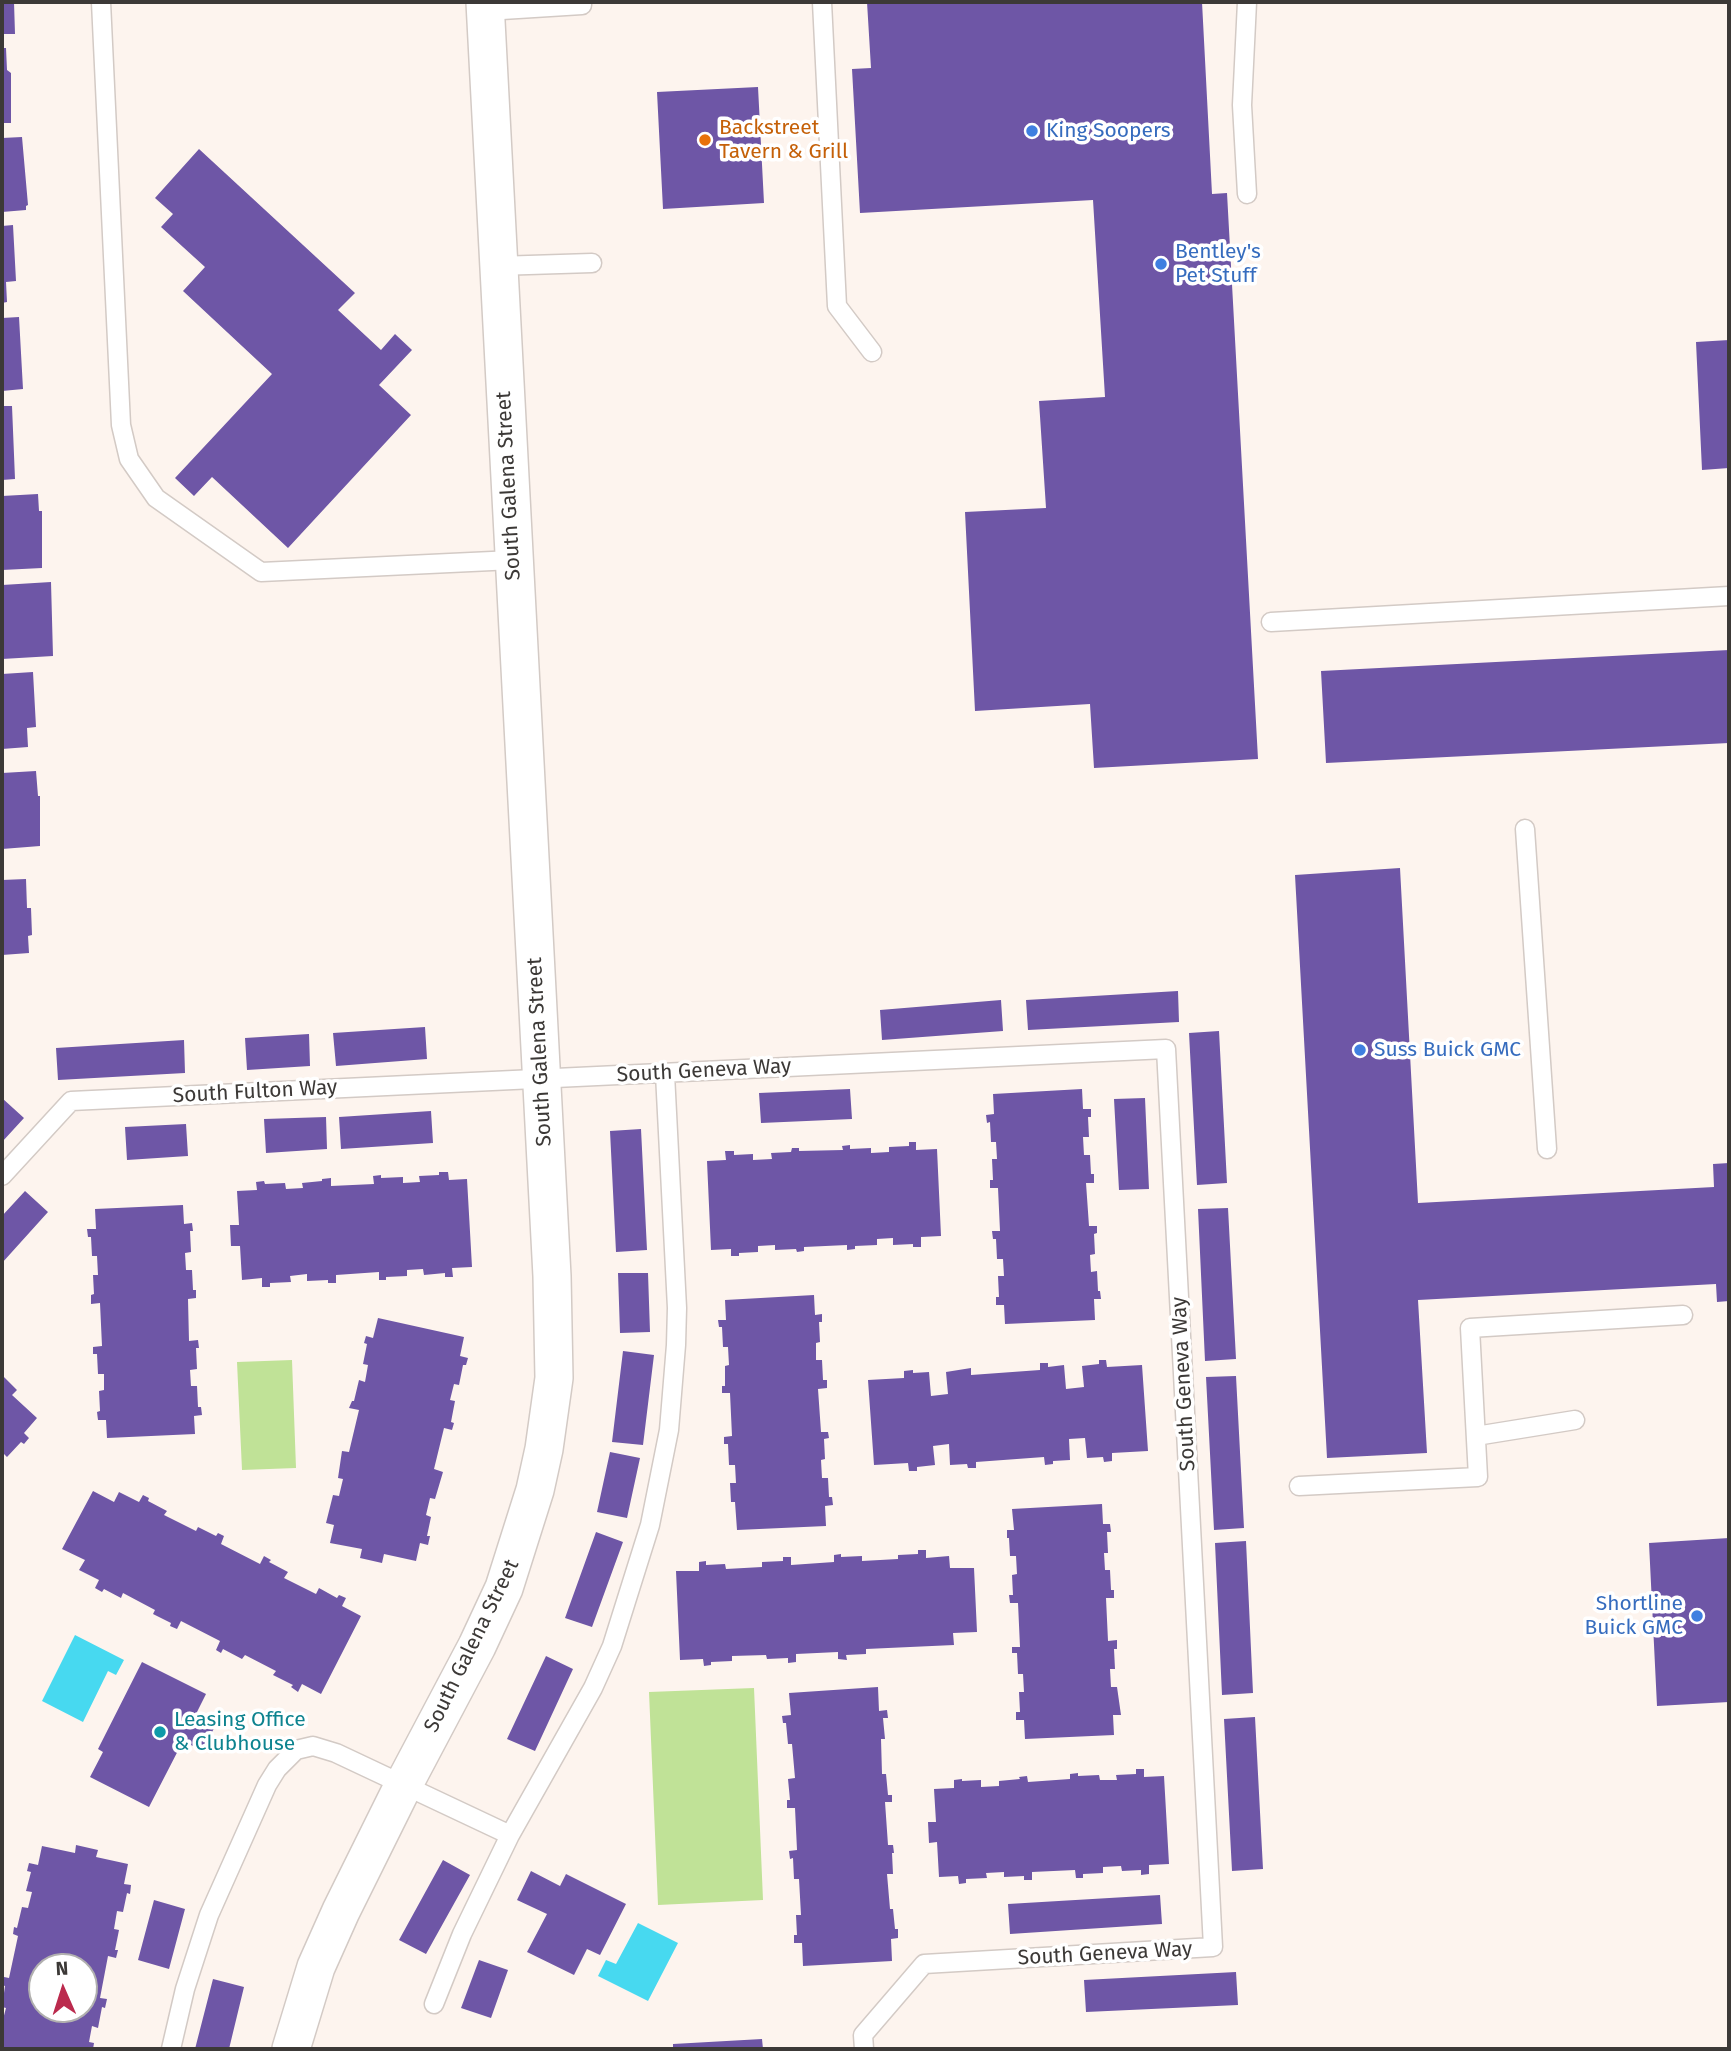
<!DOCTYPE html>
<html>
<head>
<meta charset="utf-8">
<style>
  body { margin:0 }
  #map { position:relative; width:1731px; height:2051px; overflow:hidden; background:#fdf4ee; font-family:"Fira Sans",sans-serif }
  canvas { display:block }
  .frame { position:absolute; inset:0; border:4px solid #3c3937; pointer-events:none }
  .north { position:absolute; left:28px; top:1953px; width:70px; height:70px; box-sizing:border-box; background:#fff; border:2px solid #b1b0af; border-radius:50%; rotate:357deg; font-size:19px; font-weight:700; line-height:28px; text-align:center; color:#3c3937 }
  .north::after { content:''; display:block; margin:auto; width:24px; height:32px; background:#bb2a4d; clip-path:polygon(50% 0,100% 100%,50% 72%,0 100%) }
</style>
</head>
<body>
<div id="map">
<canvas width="1731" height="2051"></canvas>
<div class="frame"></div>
<div class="north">N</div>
</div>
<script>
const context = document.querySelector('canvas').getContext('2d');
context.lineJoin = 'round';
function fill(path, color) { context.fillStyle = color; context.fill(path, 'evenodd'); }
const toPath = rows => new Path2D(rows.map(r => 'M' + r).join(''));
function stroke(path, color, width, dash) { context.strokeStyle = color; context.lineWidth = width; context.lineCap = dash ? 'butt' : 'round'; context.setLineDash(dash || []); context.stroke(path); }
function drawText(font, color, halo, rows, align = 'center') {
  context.font = font + ' "Fira Sans",sans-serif'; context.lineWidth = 7; context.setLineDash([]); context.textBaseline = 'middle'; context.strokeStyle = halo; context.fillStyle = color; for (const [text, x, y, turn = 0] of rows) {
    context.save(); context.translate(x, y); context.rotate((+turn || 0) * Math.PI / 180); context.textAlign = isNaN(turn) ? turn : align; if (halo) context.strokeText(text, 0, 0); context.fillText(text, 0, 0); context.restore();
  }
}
const green = toPath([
  [292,1360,296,1468,242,1470,237,1362],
  [754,1688,763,1900,658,1905,649,1692]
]);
const water = toPath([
  [75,1635,124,1660,116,1675,108,1671,83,1722,42,1701],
  [638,1923,678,1943,648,2001,598,1976,606,1960,616,1964]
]);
const building = toPath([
  [2,2,14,2,15,34,2,34],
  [867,2,1202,2,1212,194,1227,193,1258,759,1094,768,1090,704,975,711,965,512,1046,508,1039,401,1105,397,1093,200,860,213,852,69,871,68],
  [2,48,6,48,7,70,11,73,11,123,2,123],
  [758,87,764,203,663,209,657,92],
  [22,137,28,205,26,206,26,210,2,212,2,138],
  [199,149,355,293,338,310,381,350,395,334,412,350,379,385,411,415,288,548,212,477,194,496,175,478,272,374,183,291,205,267,161,227,173,214,155,198],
  [13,225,16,281,6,282,7,302,2,303,2,226],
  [19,317,23,389,2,391,2,318],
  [1729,340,1729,468,1702,470,1696,342],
  [2,406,12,406,15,479,2,480],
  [38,494,39,511,42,511,42,568,2,570,2,496],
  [51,582,53,656,2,659,2,585],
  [1729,650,1729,743,1326,763,1321,671],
  [33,672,36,727,27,728,28,747,2,749,2,674],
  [36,771,38,796,40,796,40,846,2,849,2,773],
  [1400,868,1418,1203,1714,1187,1713,1164,1729,1163,1729,1301,1717,1302,1716,1284,1418,1300,1427,1453,1327,1458,1295,875],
  [26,879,27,908,31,908,32,935,28,936,29,953,2,955,2,880],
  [1178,991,1179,1022,1028,1030,1026,1000],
  [1001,1000,1003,1031,882,1040,880,1010],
  [425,1027,427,1059,336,1066,333,1033],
  [1219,1031,1227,1183,1197,1185,1189,1033],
  [309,1034,310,1066,247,1070,245,1038],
  [184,1040,185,1073,58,1080,56,1048],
  [850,1089,852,1119,761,1123,759,1093],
  [1082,1089,1083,1109,1091,1109,1091,1117,1088,1117,1089,1137,1083,1137,1084,1155,1090,1155,1091,1174,1094,1174,1094,1183,1086,1183,1089,1226,1097,1226,1097,1233,1094,1234,1095,1254,1090,1255,1091,1272,1097,1271,1098,1291,1100,1291,1101,1299,1094,1299,1095,1320,1005,1324,1004,1305,996,1305,996,1297,999,1297,998,1276,1004,1276,1003,1259,997,1259,996,1239,993,1239,992,1231,1000,1231,998,1188,990,1188,990,1180,993,1180,992,1159,997,1159,996,1142,991,1142,990,1122,987,1123,986,1115,994,1114,993,1094],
  [2,1098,24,1118,2,1142],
  [1145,1098,1149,1189,1119,1190,1114,1099],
  [431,1111,433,1143,341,1149,339,1117],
  [326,1117,327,1149,266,1153,264,1119],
  [186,1124,188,1156,127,1160,125,1127],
  [641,1129,647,1250,616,1252,610,1131],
  [909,1142,916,1142,916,1150,937,1149,941,1236,921,1237,921,1247,913,1247,913,1244,893,1245,893,1238,877,1239,877,1245,855,1246,855,1249,847,1250,847,1245,804,1247,804,1251,797,1252,796,1249,775,1250,775,1245,758,1246,758,1252,739,1253,739,1256,731,1256,731,1249,711,1250,707,1161,726,1160,725,1151,734,1151,734,1155,753,1154,753,1160,772,1159,771,1153,791,1152,792,1148,799,1148,799,1151,843,1150,842,1146,850,1145,850,1149,871,1148,871,1153,889,1152,889,1147,909,1146],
  [439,1172,448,1172,449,1180,467,1179,472,1267,452,1268,453,1277,445,1277,445,1273,424,1275,423,1269,407,1270,407,1276,386,1277,386,1280,379,1280,379,1272,336,1275,336,1283,328,1283,328,1280,307,1281,307,1274,290,1276,291,1282,270,1283,270,1287,262,1287,262,1278,242,1280,240,1246,231,1246,230,1225,239,1225,237,1191,257,1190,256,1182,264,1181,265,1184,285,1183,286,1189,303,1188,302,1183,322,1181,322,1179,331,1178,331,1186,374,1184,373,1176,381,1175,381,1178,403,1177,403,1183,420,1182,419,1176,439,1175],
  [25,1191,48,1212,2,1263,2,1216],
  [183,1205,184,1224,192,1223,193,1231,190,1231,191,1252,185,1253,186,1270,192,1270,193,1290,196,1290,196,1298,188,1299,189,1341,198,1340,199,1348,196,1348,197,1369,190,1370,191,1386,197,1386,198,1407,201,1407,202,1415,194,1416,195,1434,107,1438,106,1420,98,1420,97,1412,100,1411,99,1391,104,1390,104,1374,98,1374,97,1354,93,1354,93,1347,102,1346,100,1303,91,1304,91,1295,94,1294,93,1275,98,1275,97,1256,92,1256,91,1237,88,1237,87,1229,96,1229,95,1209],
  [1228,1208,1236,1359,1205,1361,1198,1209],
  [618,1273,648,1273,650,1332,620,1333],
  [814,1295,815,1315,822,1314,822,1322,819,1322,820,1342,816,1343,816,1360,822,1360,823,1380,827,1380,827,1388,818,1389,821,1432,828,1432,829,1438,824,1439,825,1459,821,1460,822,1478,828,1478,829,1497,832,1497,833,1505,825,1506,826,1526,737,1530,735,1502,731,1502,730,1483,736,1483,735,1465,729,1465,728,1444,724,1444,724,1437,732,1436,730,1393,722,1393,722,1386,725,1386,725,1366,729,1365,728,1347,723,1347,722,1327,719,1327,718,1320,726,1320,725,1300],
  [378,1318,464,1337,460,1356,468,1358,466,1365,463,1365,459,1385,454,1384,450,1400,455,1401,451,1422,454,1423,452,1430,444,1428,434,1469,443,1472,435,1499,430,1498,426,1515,431,1517,427,1536,430,1536,428,1545,420,1543,416,1561,384,1554,382,1563,360,1558,362,1549,330,1543,334,1525,326,1523,333,1495,339,1496,343,1479,338,1478,342,1451,349,1452,359,1410,349,1408,352,1401,354,1401,359,1380,365,1382,368,1365,363,1364,367,1344,364,1343,366,1336,373,1338],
  [623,1351,654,1355,643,1445,612,1442],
  [1099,1360,1106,1360,1107,1367,1142,1365,1148,1451,1112,1453,1112,1461,1104,1462,1103,1457,1087,1458,1085,1438,1069,1439,1070,1460,1053,1461,1053,1464,1045,1465,1044,1457,976,1462,976,1468,968,1468,967,1464,950,1465,949,1444,933,1446,935,1465,917,1467,917,1471,909,1471,908,1463,874,1465,868,1380,904,1378,904,1371,913,1370,913,1373,929,1372,931,1396,948,1394,946,1372,971,1368,971,1375,1040,1370,1040,1363,1048,1363,1048,1367,1064,1365,1066,1389,1084,1387,1082,1366,1099,1364],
  [3,1376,17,1390,12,1395,37,1418,24,1433,29,1438,24,1444,21,1442,7,1457,4,1454,2,1456],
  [1236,1376,1244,1528,1214,1530,1206,1377],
  [610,1452,640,1458,627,1518,597,1512],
  [93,1491,114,1502,119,1492,139,1502,143,1495,149,1498,148,1501,167,1511,164,1515,196,1531,198,1527,216,1536,218,1533,224,1536,221,1544,260,1564,264,1556,271,1560,269,1562,288,1572,284,1578,316,1594,319,1588,337,1598,339,1595,346,1598,342,1606,361,1616,321,1694,302,1684,298,1692,291,1687,293,1685,273,1675,276,1671,245,1655,242,1659,223,1649,221,1653,216,1650,220,1641,181,1621,177,1629,170,1626,171,1623,153,1614,155,1610,123,1593,121,1598,104,1589,102,1592,95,1588,99,1580,79,1570,85,1560,62,1549],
  [1102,1504,1103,1524,1110,1524,1111,1532,1107,1532,1108,1553,1104,1553,1105,1570,1110,1570,1111,1590,1114,1590,1114,1598,1106,1598,1108,1641,1117,1640,1117,1649,1114,1649,1115,1669,1110,1669,1111,1687,1117,1687,1121,1715,1113,1715,1114,1735,1025,1739,1024,1720,1016,1720,1016,1712,1020,1712,1019,1692,1024,1692,1023,1674,1018,1674,1017,1653,1012,1653,1012,1647,1020,1647,1018,1603,1010,1603,1009,1595,1013,1595,1012,1575,1017,1574,1016,1556,1010,1556,1009,1538,1007,1538,1007,1530,1014,1530,1012,1509],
  [596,1532,623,1542,592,1627,565,1618],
  [1729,1538,1729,1702,1657,1706,1649,1543],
  [1246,1541,1253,1693,1222,1695,1215,1543],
  [918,1550,926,1550,926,1558,949,1556,950,1568,974,1568,977,1632,953,1633,954,1645,866,1649,866,1654,846,1655,847,1660,838,1659,838,1652,796,1654,796,1662,788,1663,788,1658,767,1659,766,1655,732,1656,732,1661,711,1662,711,1665,704,1666,703,1659,680,1660,676,1571,699,1571,699,1562,706,1561,706,1565,725,1564,726,1569,762,1567,762,1562,783,1561,783,1557,791,1557,791,1565,834,1562,834,1555,841,1554,841,1557,862,1556,862,1561,898,1559,898,1555,918,1554],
  [546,1656,573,1669,535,1751,507,1739],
  [142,1662,206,1694,197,1712,217,1722,203,1751,183,1741,149,1807,90,1777,103,1752,98,1749],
  [878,1687,879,1711,887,1710,888,1718,883,1718,885,1739,881,1739,882,1774,886,1774,888,1795,892,1795,892,1802,885,1802,888,1845,893,1845,894,1853,892,1853,893,1874,887,1874,890,1909,893,1909,895,1929,898,1929,898,1938,891,1939,892,1961,803,1966,802,1943,794,1943,794,1935,797,1935,796,1915,801,1915,799,1879,794,1879,793,1858,790,1859,789,1851,797,1850,795,1808,787,1808,787,1800,790,1800,788,1779,795,1778,792,1744,788,1744,786,1723,783,1723,782,1716,791,1715,789,1693],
  [1255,1717,1263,1869,1232,1871,1224,1719],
  [1136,1769,1144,1769,1144,1777,1164,1776,1169,1864,1149,1865,1149,1874,1141,1875,1141,1870,1122,1871,1121,1866,1103,1867,1103,1873,1083,1874,1083,1878,1076,1878,1075,1870,1032,1872,1032,1880,1024,1880,1024,1876,1004,1877,1004,1872,986,1873,987,1878,966,1879,966,1883,959,1884,958,1876,939,1877,937,1842,929,1843,928,1822,936,1822,934,1789,954,1788,954,1780,962,1779,962,1781,981,1780,981,1787,999,1786,999,1781,1020,1779,1019,1777,1027,1776,1028,1782,1070,1779,1070,1774,1078,1773,1078,1776,1099,1775,1100,1780,1117,1780,1116,1775,1136,1774],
  [76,1845,98,1850,96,1857,128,1864,124,1884,131,1885,130,1894,127,1893,123,1912,117,1911,114,1929,119,1930,115,1950,118,1950,116,1958,108,1956,100,1998,107,1999,105,2008,102,2007,98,2028,92,2026,89,2042,94,2043,93,2049,2,2049,2,2023,6,2008,2,2007,5,1986,2,1985,4,1977,9,1978,18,1936,13,1934,14,1927,17,1928,22,1907,28,1908,32,1892,26,1891,31,1872,27,1871,29,1863,38,1865,42,1846,75,1853],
  [42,1967,84,1967,84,2009,42,2009],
  [443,1860,470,1875,426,1954,399,1940],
  [531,1871,560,1886,566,1874,626,1904,600,1955,587,1949,574,1975,527,1952,547,1914,517,1900],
  [1160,1895,1162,1924,1010,1934,1008,1904],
  [154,1900,185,1909,169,1969,138,1960],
  [479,1960,508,1970,491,2018,461,2008],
  [1236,1972,1238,2005,1086,2012,1084,1980],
  [213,1979,244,1987,229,2049,195,2049],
  [762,2039,763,2049,673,2049,673,2044]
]);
const lane = toPath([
  [101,2,121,425,129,459,156,498,261,572,513,560],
  [822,2,837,306,872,352],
  [1247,2,1242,105,1247,194],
  [486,11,582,5],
  [497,266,592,263],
  [1271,622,1729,596],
  [1525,829,1547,1149],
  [2,1176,71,1101,1166,1049,1213,1947,924,1964,863,2035,864,2049],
  [1476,1436,1575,1420],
  [1299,1486,1478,1477,1470,1328,1683,1315],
  [434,2004,462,1934,510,1835,593,1688,612,1646,650,1525,669,1430,676,1345,677,1308,665,1074],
  [171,2049,185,1989,209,1915,267,1785,277,1769,296,1750,313,1746,336,1753,510,1835]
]);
const street = toPath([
  [291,2049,316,1967,341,1911,404,1784,477,1646,504,1588,535,1490,544,1449,554,1378,552,1276,485,2]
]);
const markers = [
  [1032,131,7,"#3f7fe0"],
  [705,140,7,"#e8710a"],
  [1161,264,7,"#3f7fe0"],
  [1360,1050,7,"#3f7fe0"],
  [1697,1616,7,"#3f7fe0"],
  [160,1732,7,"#0f9aa8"]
];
const foodNames = [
  ["Backstreet",719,128],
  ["Tavern & Grill",719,152]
];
const shopNames = [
  ["King Soopers",1046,131],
  ["Bentley's",1175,252],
  ["Pet Stuff",1175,276],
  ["Suss Buick GMC",1374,1050],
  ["Shortline",1683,1604,"right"],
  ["Buick GMC",1683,1628,"right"]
];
const streetNames = [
  ["South Galena Street",509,486,-93],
  ["South Galena Street",540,1052,-93],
  ["South Geneva Way",704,1071,-3],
  ["South Fulton Way",255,1092,-3],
  ["South Geneva Way",1184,1384,-93],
  ["South Galena Street",472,1646,-64],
  ["South Geneva Way",1105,1954,-3]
];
const cultureNames = [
  ["Leasing Office",174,1720],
  ["& Clubhouse",174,1744]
];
fill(green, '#c0e297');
fill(water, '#47d9f0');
fill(building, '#6e56a6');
stroke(lane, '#d3cac5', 21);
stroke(street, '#d3cac5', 40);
stroke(lane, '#fff', 18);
stroke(street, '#fff', 37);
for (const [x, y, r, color] of markers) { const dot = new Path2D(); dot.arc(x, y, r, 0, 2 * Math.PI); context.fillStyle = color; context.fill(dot); stroke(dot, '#fff', 2.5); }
drawText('21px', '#c56008', '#fff', foodNames, 'left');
drawText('21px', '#366cbe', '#fff', shopNames, 'left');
drawText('21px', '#3c3937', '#fff', streetNames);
drawText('21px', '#0d838f', '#fff', cultureNames, 'left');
</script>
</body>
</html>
